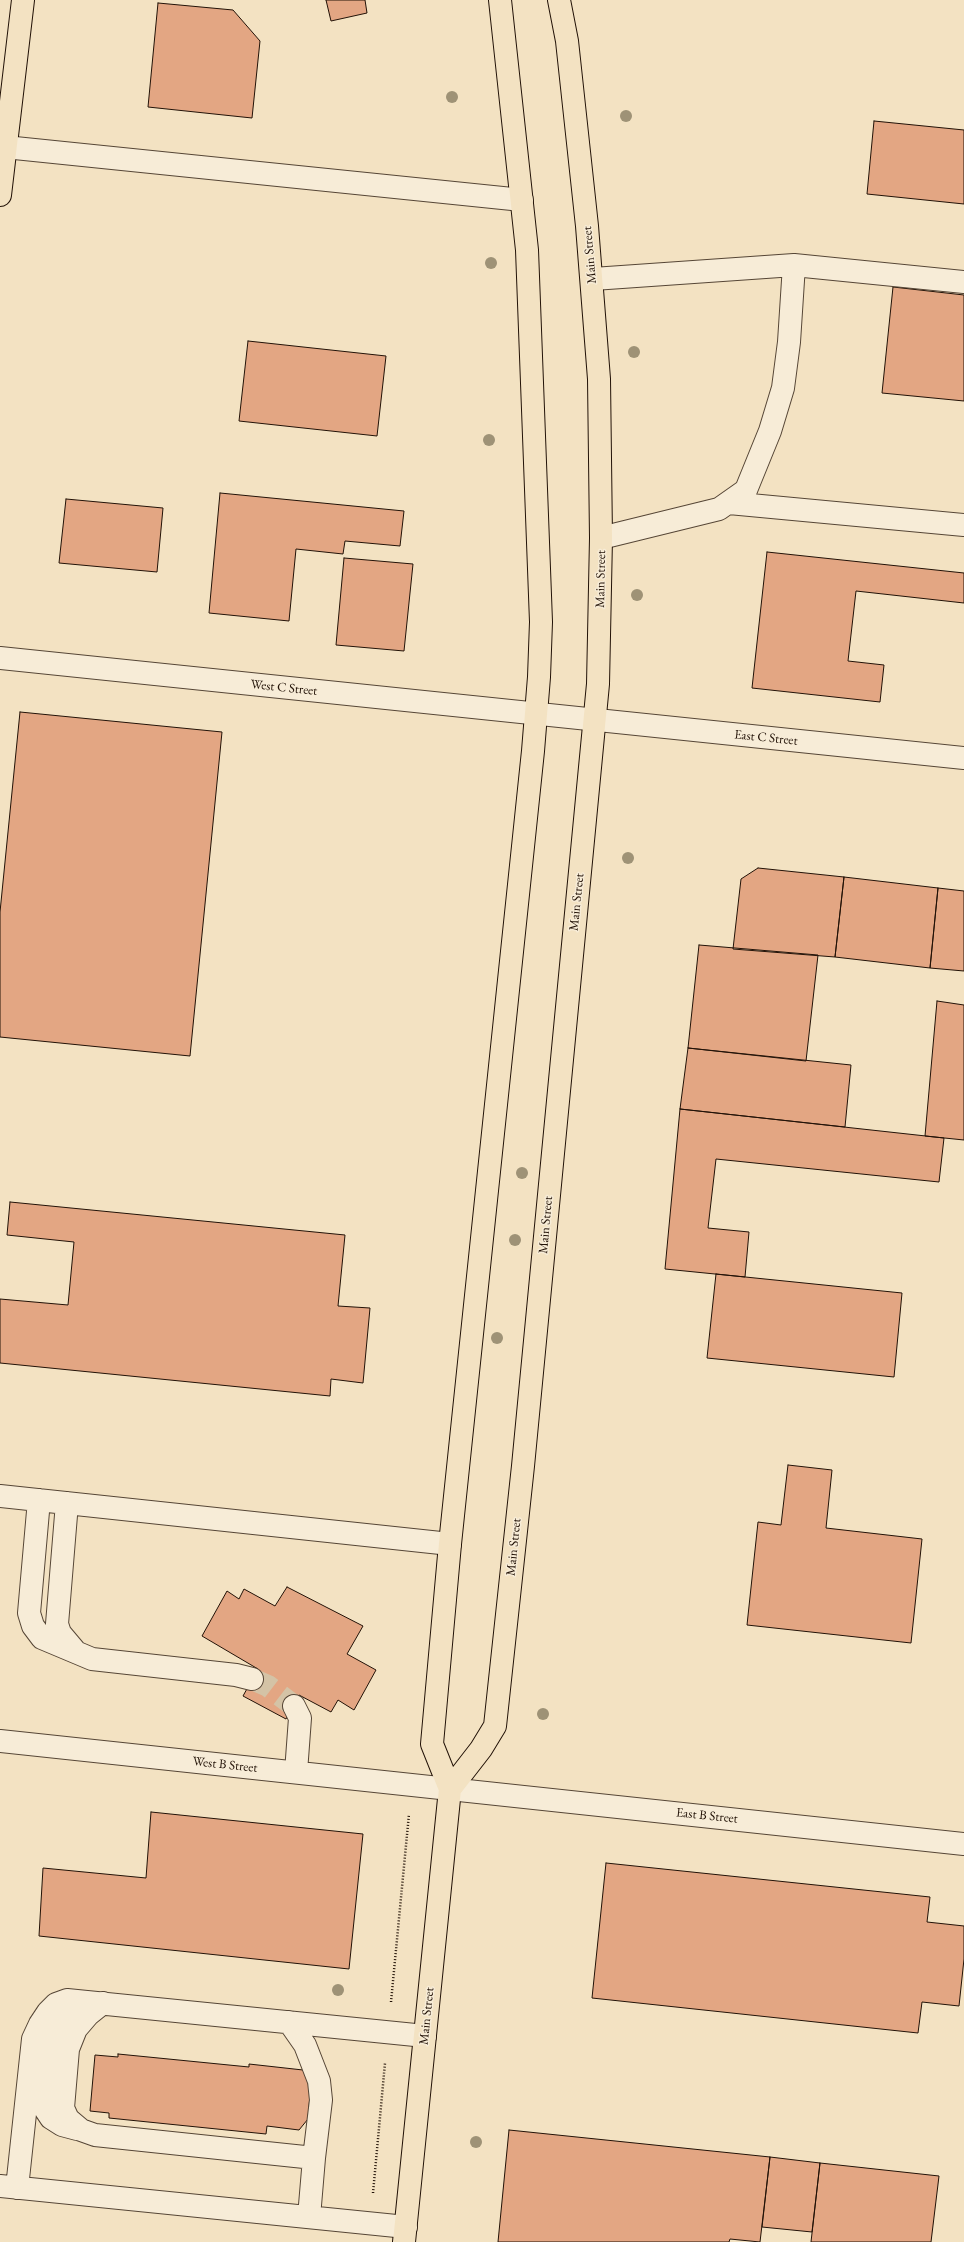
<!DOCTYPE html>
<html>
<head>
<meta charset="utf-8">
<style>
  body { margin:0 }
  canvas { display:block; background:#f3e2c2 }
</style>
</head>
<body>
<canvas width="964" height="2242"></canvas>
<script>
const context = document.querySelector('canvas').getContext('2d');
context.lineJoin = 'round';
function fill(path, color) { context.fillStyle = color; context.fill(path, 'evenodd'); }
const toPath = rows => new Path2D(rows.map(r => 'M' + r).join(''));
function stroke(path, color, width, dash) { context.strokeStyle = color; context.lineWidth = width; context.lineCap = dash ? 'butt' : 'round'; context.setLineDash(dash || []); context.stroke(path); }
function drawText(font, color, halo, rows, align = 'center') {
  context.font = font + ' "EB Garamond",serif'; context.lineWidth = 3; context.setLineDash([]); context.textBaseline = 'middle'; context.strokeStyle = halo; context.fillStyle = color; for (const [text, x, y, turn = 0] of rows) {
    context.save(); context.translate(x, y); context.rotate((+turn || 0) * Math.PI / 180); context.textAlign = isNaN(turn) ? turn : align; if (halo) context.strokeText(text, 0, 0); context.fillText(text, 0, 0); context.restore();
  }
}
const building = toPath([
  [326,0,365,0,367,13,331,21,326,0],
  [158,3,233,10,260,41,252,118,148,107,158,3],
  [874,121,964,130,964,204,867,194,874,121],
  [893,287,964,295,964,401,882,393,893,287],
  [248,341,386,356,377,436,239,421,248,341],
  [220,493,404,511,400,546,345,541,343,554,296,549,289,621,209,613,220,493],
  [66,499,163,508,157,572,59,563,66,499],
  [767,552,964,573,964,603,856,591,848,661,884,665,880,702,752,688,767,552],
  [344,558,413,564,404,651,336,645,344,558],
  [20,712,222,732,190,1056,0,1037,0,912,20,712],
  [758,868,844,877,835,957,733,949,741,879,758,868],
  [844,877,938,888,930,968,835,957,844,877],
  [938,888,964,891,964,971,930,968,938,888],
  [699,945,818,955,806,1061,688,1048,699,945],
  [937,1001,964,1005,964,1140,925,1136,937,1001],
  [688,1048,851,1065,845,1127,680,1109,688,1048],
  [680,1109,944,1138,939,1182,716,1159,708,1228,749,1232,745,1277,665,1269,680,1109],
  [10,1202,345,1235,338,1306,370,1308,363,1383,331,1379,330,1396,0,1363,0,1299,68,1305,74,1242,7,1235,10,1202],
  [716,1274,902,1293,894,1377,707,1358,716,1274],
  [788,1465,832,1470,826,1528,922,1539,911,1643,747,1625,758,1522,781,1525,788,1465],
  [287,1587,363,1626,347,1654,376,1670,354,1710,338,1700,331,1712,299,1695,286,1719,243,1696,258,1669,202,1636,227,1591,239,1599,244,1589,275,1606,287,1587],
  [151,1812,363,1834,349,1969,39,1936,43,1868,146,1878,151,1812],
  [606,1863,930,1897,927,1922,964,1926,964,1959,959,2006,922,2002,918,2033,592,1998,606,1863],
  [118,2054,249,2067,249,2064,303,2070,311,2083,308,2119,299,2130,267,2126,266,2134,109,2118,109,2113,90,2111,95,2055,118,2057,118,2054],
  [509,2130,770,2157,760,2242,730,2239,729,2242,498,2242,509,2130],
  [770,2157,820,2163,812,2232,762,2227,770,2157],
  [820,2163,939,2176,931,2242,811,2242,820,2163]
]);
const minorTunnel = toPath([
  [252,1679,268,1686,294,1706]
]);
const path = toPath([
  [391,2002,409,1814],
  [373,2193,385,2063]
]);
const minor = toPath([
  [5,147,522,200],
  [593,279,794,265,964,282],
  [729,503,964,525],
  [601,538,719,509,746,490,770,431,783,388,789,342,794,265],
  [0,658,964,758],
  [0,1496,450,1544],
  [39,1500,29,1613,33,1626,42,1638,92,1659,236,1675,252,1679],
  [67,1503,57,1624,60,1633,76,1652],
  [294,1706,300,1718,296,1772],
  [0,1741,964,1844],
  [103,2003,88,2015,76,2029,68,2049,63,2108,68,2119,81,2130,95,2135,314,2158,321,2100,319,2081,305,2045,289,2022],
  [77,2129,62,2125,51,2118,45,2109,45,2090,51,2043,59,2024,70,2013,87,2002],
  [0,2186,406,2227],
  [17,2188,33,2039,40,2024,48,2012,56,2004,67,2000,425,2036],
  [309,2217,314,2158]
]);
const major = toPath([
  [450,1789,481,1749,495,1726,523,1466,598,684,601,538,599,379,587,226,567,41,559,0],
  [404,2242,450,1789,432,1744,450,1544,533,751,539,677,541,622,527,250,500,0]
]);
const highway = toPath([
  [0,195,23,0]
]);
const trees = [
  [452,97],
  [626,116],
  [491,263],
  [634,352],
  [489,440],
  [637,595],
  [628,858],
  [522,1173],
  [515,1240],
  [497,1338],
  [543,1714],
  [338,1990],
  [476,2142]
];
const streetNames = [
  ["Main Street",590,255,-95],
  ["Main Street",601,579,-89],
  ["West C Street",284,688,6],
  ["East C Street",766,738,6],
  ["Main Street",577,902,-84],
  ["Main Street",546,1225,-85],
  ["Main Street",514,1547,-84],
  ["West B Street",225,1765,6],
  ["East B Street",707,1816,6],
  ["Main Street",427,2016,-84]
];
fill(building, '#e3a683');
stroke(building, '#221207', 1);
stroke(minorTunnel, '#d4c3a6', 22, [22, 11]);
stroke(minor, '#564636', 24);
stroke(major, '#221207', 24);
stroke(highway, '#221207', 24);
stroke(path, '#221207', 2.5, [1, 2]);
stroke(minor, '#f7ecd7', 22);
stroke(major, '#f3e2c2', 22);
stroke(highway, '#f3e2c2', 22);
context.fillStyle = '#9e9276';
for (const [x, y] of trees) { context.beginPath(); context.arc(x, y, 6, 0, 2 * Math.PI); context.fill(); }
drawText('13px', '#221207', '#f7ecd7', streetNames);
</script>
</body>
</html>
